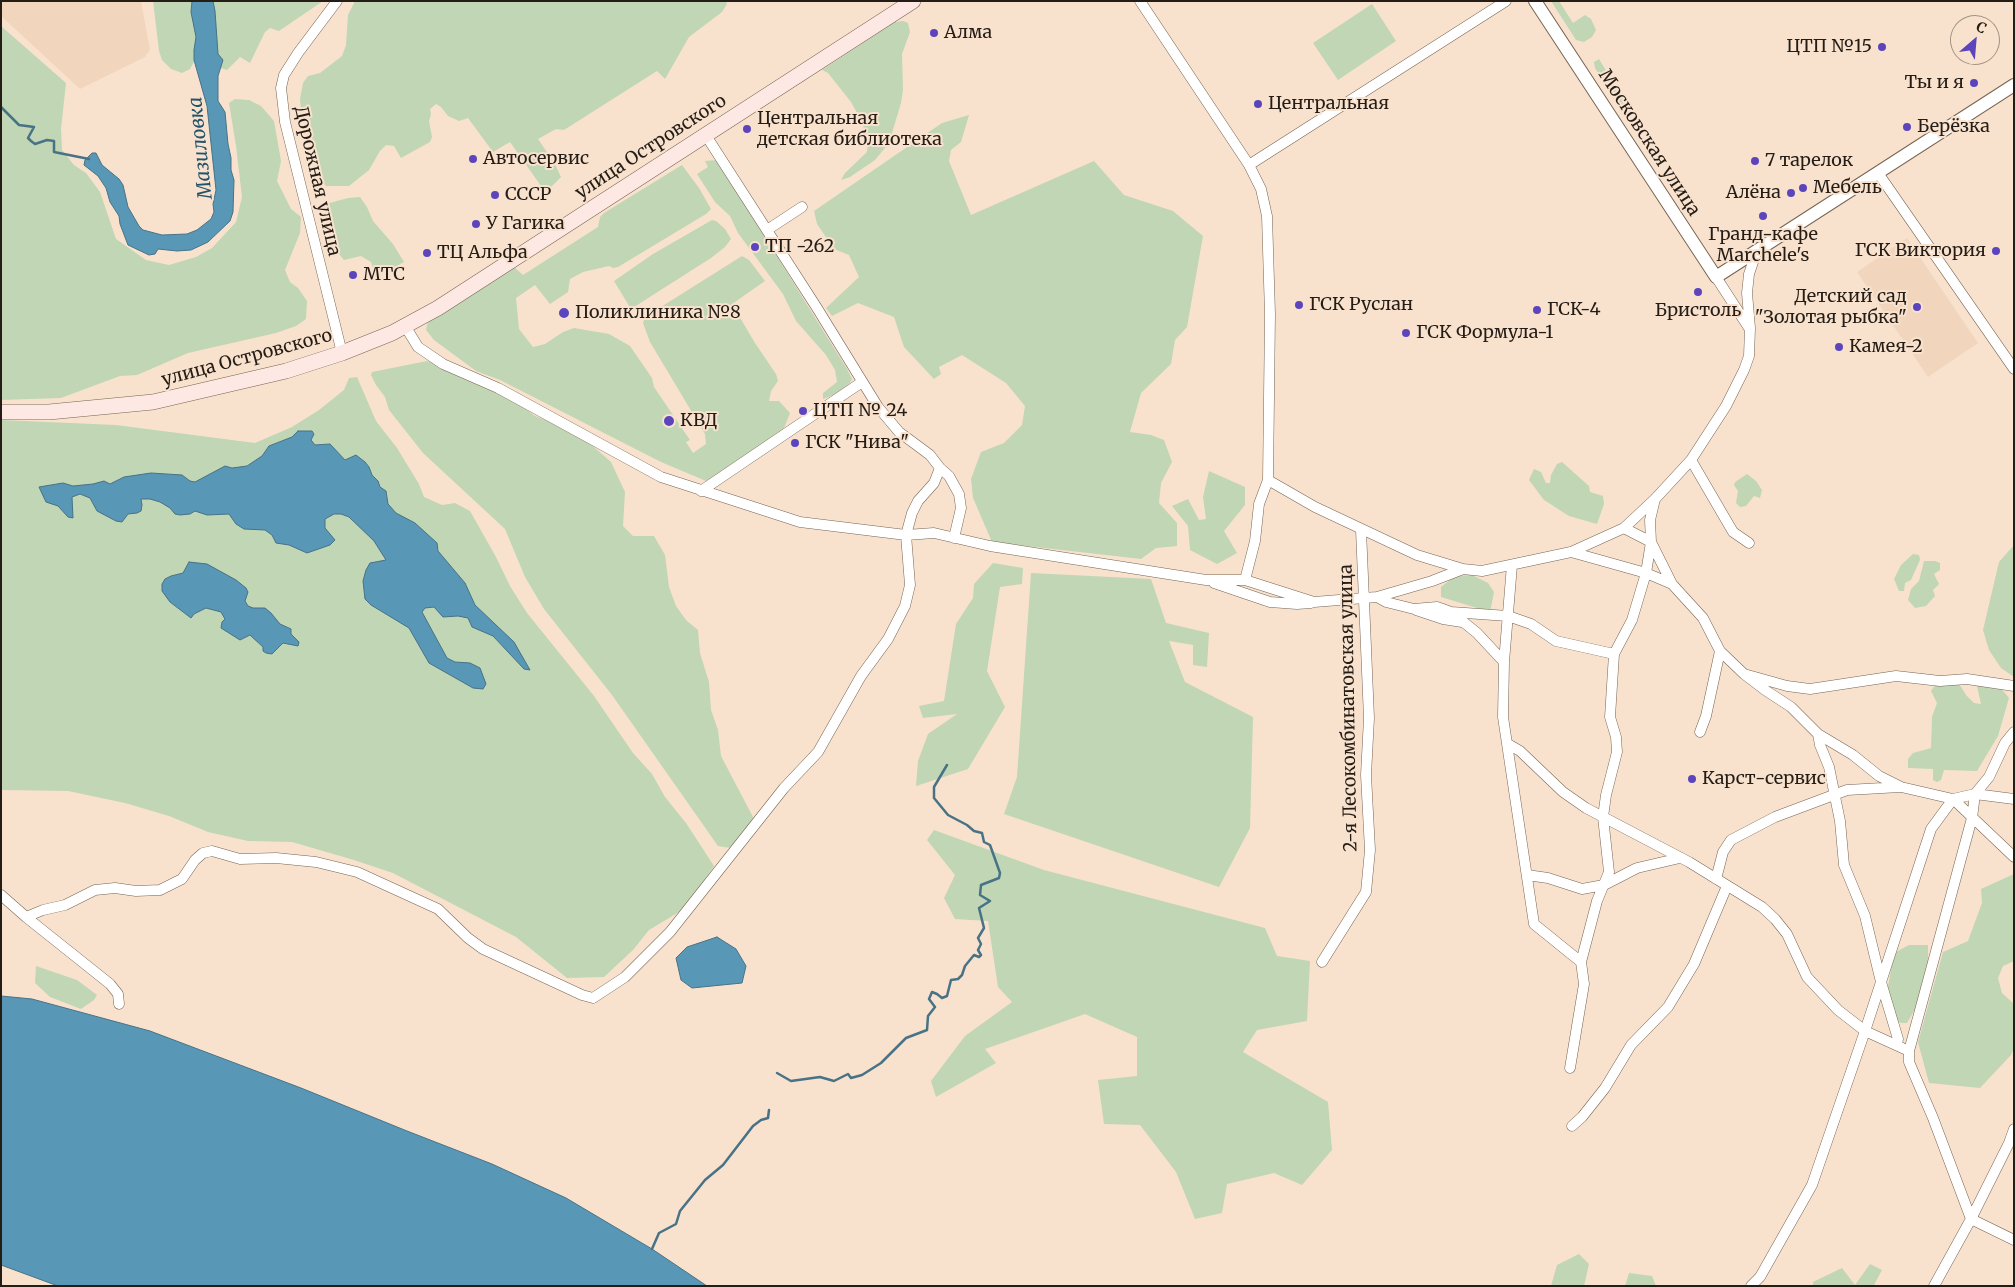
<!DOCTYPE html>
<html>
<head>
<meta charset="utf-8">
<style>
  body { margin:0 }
  #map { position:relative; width:2015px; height:1287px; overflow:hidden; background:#f8e2ce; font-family:Merriweather,serif }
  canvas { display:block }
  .frame { position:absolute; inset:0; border:2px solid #241c15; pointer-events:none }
  .north { position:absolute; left:1950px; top:15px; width:50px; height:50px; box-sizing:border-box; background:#f8e2ce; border:1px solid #a39384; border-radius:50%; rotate:27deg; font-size:14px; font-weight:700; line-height:20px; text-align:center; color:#241c15 }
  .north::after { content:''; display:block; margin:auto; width:18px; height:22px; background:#5b44bc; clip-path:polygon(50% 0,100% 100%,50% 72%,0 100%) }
</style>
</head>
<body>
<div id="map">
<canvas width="2015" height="1287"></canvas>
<div class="frame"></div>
<div class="north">С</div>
</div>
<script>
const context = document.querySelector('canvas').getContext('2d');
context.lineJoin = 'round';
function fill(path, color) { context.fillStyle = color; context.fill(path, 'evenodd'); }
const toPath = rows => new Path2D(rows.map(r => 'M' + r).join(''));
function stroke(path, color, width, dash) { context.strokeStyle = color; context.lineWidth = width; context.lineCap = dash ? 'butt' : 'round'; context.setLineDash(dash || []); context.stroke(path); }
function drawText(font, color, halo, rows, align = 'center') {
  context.font = font + ' Merriweather,serif'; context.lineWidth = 4; context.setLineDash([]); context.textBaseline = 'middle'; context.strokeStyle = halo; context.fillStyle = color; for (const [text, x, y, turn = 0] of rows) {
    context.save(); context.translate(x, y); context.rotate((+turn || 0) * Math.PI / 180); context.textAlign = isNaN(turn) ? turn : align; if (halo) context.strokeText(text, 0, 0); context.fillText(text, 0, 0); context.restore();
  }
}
const built = toPath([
  [1,1,141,1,150,50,145,57,80,89,1,16],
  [1907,238,1978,343,1928,377,1857,272]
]);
const green = toPath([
  [153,1,323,1,279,31,270,28,265,32,250,63,240,57,227,70,195,60,190,69,182,73,171,69,162,60,159,51],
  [355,1,726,1,727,4,722,12,689,37,665,79,657,71,564,130,556,129,538,139,555,164,561,177,550,188,546,189,541,186,510,142,493,152,468,118,459,121,448,116,441,107,436,104,430,109,431,114,429,121,432,137,430,142,401,158,394,146,386,145,380,151,369,170,349,186,326,186,319,177,301,109,300,99,303,83,308,76,320,73,342,56,346,45,348,15],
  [1551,1,1559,1,1573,23,1585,15,1591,19,1596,30,1592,37,1584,42,1576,40],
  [1372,4,1396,41,1338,80,1313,43],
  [903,21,908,23,910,32,902,54,903,90,901,103,889,143,875,160,850,177,841,180,845,173,867,152,868,142,862,122,851,102,828,73,822,70,895,22],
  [1,26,66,83,61,129,62,150,74,165,86,173,100,192,116,239,146,260,169,265,196,257,212,248,236,222,242,197,236,146,229,103,235,99,249,100,261,106,274,121,281,161,277,181,291,209,301,217,300,233,285,270,290,282,298,288,307,301,306,319,296,326,276,333,188,353,137,375,120,376,61,398,1,400],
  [1599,59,1628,107,1625,112,1621,110,1595,68,1594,62],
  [969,115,961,142,951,150,949,161,971,215,1094,161,1124,195,1173,211,1203,236,1187,327,1175,340,1171,364,1141,393,1130,432,1151,435,1164,440,1172,462,1161,483,1159,503,1177,523,1177,546,1156,548,1141,559,992,542,973,498,971,479,981,452,1004,443,1022,425,1025,406,1006,383,962,355,939,367,941,374,934,379,904,347,894,317,858,303,832,316,826,308,859,277,849,255,834,249,817,224,814,211,942,123],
  [717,160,847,369,852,379,850,383,836,394,823,399,823,393,837,382,835,370,826,355,796,321,783,294,738,233,730,216,715,202,697,174,708,167,705,161],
  [682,165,699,188,711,209,706,214,618,267,613,268,609,266,583,272,570,279,568,292,550,304,535,285,516,298,519,329,533,347,545,344,563,332,574,328,609,334,630,346,652,378,654,387,690,440,686,442,693,453,706,444,705,434,650,342,643,323,645,317,742,256,749,260,765,281,732,304,755,343,776,374,778,381,771,391,769,401,779,401,790,413,784,428,733,465,706,481,661,462,500,380,476,371,434,340,426,330,427,325,430,319,514,267,523,275,598,227,600,217,604,213],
  [360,197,367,207,373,221,393,244,404,262,376,277,371,262,361,256,344,260,338,253,326,204,348,198],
  [712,220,716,221,725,229,731,239,725,247,711,258,631,309,614,281,653,254],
  [427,361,451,369,515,401,535,416,562,426,587,441,611,462,625,492,623,526,633,536,654,536,665,555,669,587,676,606,686,620,698,630,700,653,709,682,711,710,718,730,721,756,754,819,731,848,718,846,612,695,544,609,525,577,505,529,423,453,389,410,385,397,376,385,371,375,372,372],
  [357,377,376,421,397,448,419,484,424,497,442,505,455,503,470,511,496,557,510,586,527,613,594,696,633,753,652,774,665,797,686,823,714,866,684,909,649,930,633,950,604,977,567,978,516,937,393,873,354,860,292,842,248,841,208,832,169,816,125,803,68,791,1,790,1,420,116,425,255,443,292,427,319,410,344,390,349,378],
  [1562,462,1589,486,1590,492,1603,496,1604,504,1597,524,1569,516,1544,500,1529,480,1534,469,1541,472,1546,483,1550,483,1551,475,1557,464],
  [1209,471,1245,487,1245,505,1224,531,1237,553,1217,564,1190,550,1188,526,1172,506,1188,499,1199,520,1206,519,1203,497],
  [1747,474,1756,481,1762,490,1760,498,1754,496,1746,506,1740,507,1736,503,1738,491,1734,485,1735,482],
  [2014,545,2014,677,2001,668,1989,650,1983,630,1999,562],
  [1913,554,1919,555,1920,560,1911,580,1905,583,1904,591,1899,591,1894,579,1901,565],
  [1924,561,1935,561,1940,563,1940,570,1934,574,1939,584,1933,590,1935,596,1926,606,1915,608,1908,600,1911,589,1919,581],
  [993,563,1023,568,1022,584,1000,587,987,671,1005,707,968,769,916,786,918,761,928,734,957,714,923,718,919,706,944,701,956,624,973,598,974,584],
  [1031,573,1151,579,1166,623,1209,633,1207,667,1193,665,1193,645,1169,641,1185,682,1253,717,1250,828,1219,887,1004,814,1017,777],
  [1472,575,1488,583,1494,592,1490,612,1441,597,1441,587,1455,576],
  [1937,682,1958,682,1966,695,1974,703,1981,704,1977,686,1982,683,2000,687,2009,698,1998,736,1977,771,1944,770,1941,780,1937,782,1933,780,1933,769,1908,768,1908,759,1913,753,1931,748,1932,717,1937,703,1931,691],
  [934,830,1044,870,1265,928,1277,956,1310,961,1307,1021,1257,1030,1243,1052,1328,1102,1332,1150,1302,1185,1274,1173,1227,1184,1222,1213,1195,1219,1176,1172,1140,1125,1104,1124,1098,1080,1137,1076,1137,1037,1085,1014,985,1049,996,1063,936,1097,931,1081,965,1036,1012,1002,998,987,988,921,955,919,944,898,955,875,927,840],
  [2014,874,2014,961,2003,966,1998,978,2002,993,2014,1004,2014,1048,2011,1055,1980,1088,1929,1083,1918,1042,1943,952,1968,941,1982,903,1981,889],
  [1909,945,1928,945,1928,966,1919,1002,1907,1023,1902,1023,1895,1021,1887,992,1894,953],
  [36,966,77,980,97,995,94,1000,81,1009,50,997,35,983],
  [1579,1254,1589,1264,1584,1286,1551,1286,1557,1265],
  [1870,1264,1882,1270,1874,1285,1875,1286,1813,1286,1813,1282,1842,1268,1855,1285],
  [1629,1273,1652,1276,1656,1286,1625,1286]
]);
const water = toPath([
  [192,1,213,1,215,11,218,54,223,60,218,76,218,101,225,112,228,144,231,158,231,170,234,180,233,212,230,221,208,242,191,250,177,251,158,249,155,254,149,255,128,245,120,224,119,216,110,202,106,188,98,176,84,165,85,160,92,153,96,153,102,165,119,179,123,185,128,207,139,226,143,230,162,235,187,234,197,230,211,219,214,212,213,204,216,190,207,106,194,60,194,50,196,37,191,12,192,1],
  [298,431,312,431,314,434,311,440,315,445,330,444,345,460,356,455,365,462,369,467,372,475,378,481,380,487,386,491,388,504,396,513,415,523,437,543,438,551,465,583,475,605,514,642,530,670,524,669,493,636,472,627,468,618,458,616,443,617,434,607,425,608,422,612,447,658,455,662,470,663,480,668,486,684,483,689,473,688,429,663,409,628,371,605,365,599,363,581,366,570,370,563,386,560,374,541,349,517,341,514,334,514,325,519,325,528,335,540,330,545,307,553,289,545,276,543,272,535,265,530,244,529,236,524,229,514,207,515,195,511,190,514,180,515,175,514,170,508,160,502,150,499,141,499,142,505,141,511,137,513,128,514,122,522,116,521,97,511,90,498,80,494,72,497,73,518,68,517,58,506,46,502,39,487,63,483,73,486,93,484,104,481,110,484,124,477,151,473,182,475,190,481,195,482,225,466,232,468,247,466,262,456,269,446,292,437,298,431],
  [189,562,207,564,236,580,246,588,248,592,245,601,248,606,253,608,265,608,271,613,280,624,291,629,291,634,299,642,298,646,283,643,272,654,266,653,263,651,263,647,250,635,240,640,221,628,222,622,225,619,221,612,206,608,194,614,191,618,170,602,162,591,162,584,165,579,171,576,183,573,189,562],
  [717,937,736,949,746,966,742,983,692,988,681,980,676,958,687,947,717,937],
  [1,996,32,999,150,1031,301,1088,407,1131,492,1164,566,1198,652,1249,707,1286,58,1286,1,1265,1,996]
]);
const stream = toPath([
  [1,107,19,125,34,127,28,138,31,141,35,144,47,140,54,141,54,152,89,159],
  [777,1073,791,1081,820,1077,834,1081,848,1074,851,1078,862,1075,881,1063,906,1038,927,1030,928,1016,935,1007,929,999,932,992,937,994,942,998,947,996,951,980,958,979,962,975,965,966,974,955,979,957,981,955,978,950,981,944,978,938,984,928,979,908,990,901,980,895,981,885,999,878,1000,873,990,845,984,842,982,833,974,831,967,825,948,815,934,798,934,787,947,765],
  [652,1249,659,1233,676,1224,680,1211,705,1180,723,1165,753,1126,761,1120,768,1118,769,1110]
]);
const minor = toPath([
  [337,1,298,53,284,75,281,88,285,122,342,353],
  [1140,1,1249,165,1261,189,1267,216,1270,314,1268,480,1315,507,1417,555,1463,569,1482,571,1571,552,1624,528,1655,499,1691,460,1726,406,1744,370,1749,356,1750,328,1747,293,1749,274,1757,250],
  [1249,165,1506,1],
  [1878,173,2014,369],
  [767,230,802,207],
  [1716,277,1749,328],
  [405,326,418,347,443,364,498,388,661,477,800,522,906,535,934,533,990,546,1206,580,1245,580,1314,602,1377,597,1432,581,1463,569],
  [1691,460,1733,532,1749,543],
  [940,468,949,476,959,494,961,508,954,538],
  [701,491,862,382],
  [1655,499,1650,520,1651,542,1672,584,1703,618,1720,651,1706,716,1700,732],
  [1571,552,1646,573,1672,584],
  [1512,565,1504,662,1503,717,1534,924,1581,962,1584,984,1570,1068],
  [1245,580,1255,541,1259,504,1268,480],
  [1214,583,1270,602,1297,604,1311,603],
  [1377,597,1386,602,1414,609,1437,607,1451,612,1477,633,1504,662],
  [1416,610,1443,619,1462,622],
  [1451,612,1508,616,1531,624,1556,641,1614,654,1610,717,1616,737,1617,752,1606,795,1603,817,1609,872,1597,901,1581,962],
  [1720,651,1744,674,1787,686,1810,689,1896,676,1940,681,1967,679,2014,686],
  [1614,654,1632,620,1646,573,1651,542,1624,528],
  [1744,674,1765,690,1791,707,1818,734,1853,755,1879,776,1901,787,1953,799,1975,794,2014,799],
  [2014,732,2005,743,1989,777,1975,794,1972,818,1909,1051,1909,1062,1933,1118,1971,1219,2014,1240],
  [1818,734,1820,745,1829,767,1840,821,1844,865,1865,916,1881,982,1898,1039,1897,1044],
  [1508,744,1520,751,1563,792,1586,808,1689,862,1762,907,1775,919,1787,934,1807,977,1838,1010,1865,1031,1909,1051],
  [1527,875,1548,878,1582,889,1604,885,1637,868,1680,858],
  [1716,879,1723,852,1731,840,1775,817,1847,790,1900,787],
  [1,895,26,917,43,910,65,905,95,890,115,888,136,891,160,890,182,879,195,860,203,853,212,851,240,859,276,858,316,862,357,872,438,909,468,938,483,949,582,995,593,998,625,977,670,932,784,788,818,752,861,676,888,639,905,606,910,585,906,535,912,513,918,501,934,483,940,468,930,455,899,432,878,407,817,308,705,134],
  [26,917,110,984,118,994,119,1004],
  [1322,962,1366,892,1370,850,1366,775,1369,718,1361,530],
  [1572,1126,1582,1117,1605,1088,1631,1045,1668,1007,1694,964,1727,886],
  [1751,1286,1760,1277,1812,1185,1865,1031,1931,829,1953,799,2014,857],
  [1934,1286,1971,1219,2009,1143,2014,1129]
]);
const tertiary = toPath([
  [1535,1,1716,277,2014,85]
]);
const secondary = toPath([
  [1,412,49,412,153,402,286,371,342,353,392,333,438,308,913,1]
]);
const markers = [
  [934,33,5,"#5b44bc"],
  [1882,47,5,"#5b44bc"],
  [1974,83,5,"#5b44bc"],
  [1258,104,5,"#5b44bc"],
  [1907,127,5,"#5b44bc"],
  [747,129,5,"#5b44bc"],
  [473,159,5,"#5b44bc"],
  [1755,161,5,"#5b44bc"],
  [1803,188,5,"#5b44bc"],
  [1791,193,5,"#5b44bc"],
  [495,195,5,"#5b44bc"],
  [1763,216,5,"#5b44bc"],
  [476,224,5,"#5b44bc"],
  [755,247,5,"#5b44bc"],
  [1996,251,5,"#5b44bc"],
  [427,253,5,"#5b44bc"],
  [353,275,5,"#5b44bc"],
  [1698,292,5,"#5b44bc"],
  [1299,305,5,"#5b44bc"],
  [1917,307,5,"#5b44bc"],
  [1537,310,5,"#5b44bc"],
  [564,313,6,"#5b44bc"],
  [1406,333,5,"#5b44bc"],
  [1839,347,5,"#5b44bc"],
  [803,411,5,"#5b44bc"],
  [669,421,6,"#5b44bc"],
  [795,443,5,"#5b44bc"],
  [1692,779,5,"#5b44bc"]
];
const poiNames = [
  ["Алма",944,33],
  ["ЦТП №15",1872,47,"right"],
  ["Ты и я",1964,83,"right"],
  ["Центральная",1268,104],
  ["Центральная",757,119],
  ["детская библиотека",757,140],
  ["Берёзка",1917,127],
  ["Автосервис",483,159],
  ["7 тарелок",1765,161],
  ["Мебель",1813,188],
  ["Алёна",1781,193,"right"],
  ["СССР",505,195],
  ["У Гагика",486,224],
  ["Гранд-кафе",1763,235,"center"],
  ["Marchele's",1763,256,"center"],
  ["ТП -262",765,247],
  ["ГСК Виктория",1986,251,"right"],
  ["ТЦ Альфа",437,253],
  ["МТС",363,275],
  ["Детский сад",1907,297,"right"],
  ["\"Золотая рыбка\"",1907,318,"right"],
  ["ГСК Руслан",1309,305],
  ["ГСК-4",1547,310],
  ["Бристоль",1698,311,"center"],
  ["Поликлиника №8",575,313],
  ["ГСК Формула-1",1416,333],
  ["Камея-2",1849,347],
  ["ЦТП № 24",813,411],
  ["КВД",680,421],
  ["ГСК \"Нива\"",805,443],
  ["Карст-сервис",1702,779]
];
const streetNames = [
  ["Московская улица",1649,143,57],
  ["улица Островского",651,147,-33],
  ["Дорожная улица",317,181,77],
  ["улица Островского",247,358,-15],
  ["2-я Лесокомбинатовская улица",1349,708,-91]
];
const waterNames = [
  ["Мазиловка",201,148,-96]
];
fill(built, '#f1d6bd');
fill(green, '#c0d6b5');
fill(water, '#5897b6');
stroke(water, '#487286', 1);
stroke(stream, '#487286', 2.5);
stroke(minor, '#776452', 11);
stroke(tertiary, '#776452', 14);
stroke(secondary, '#776452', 16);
stroke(minor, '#fff', 10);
stroke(tertiary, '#fff', 12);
stroke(secondary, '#fee8e3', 15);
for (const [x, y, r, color] of markers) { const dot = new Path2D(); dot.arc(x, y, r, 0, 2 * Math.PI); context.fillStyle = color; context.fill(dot); stroke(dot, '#f8e2ce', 2); }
drawText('18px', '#241c15', '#f8e2ce', poiNames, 'left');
drawText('18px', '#241c15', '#f8e2ce', streetNames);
drawText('italic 19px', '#21536a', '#f8e2ce', waterNames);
</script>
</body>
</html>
